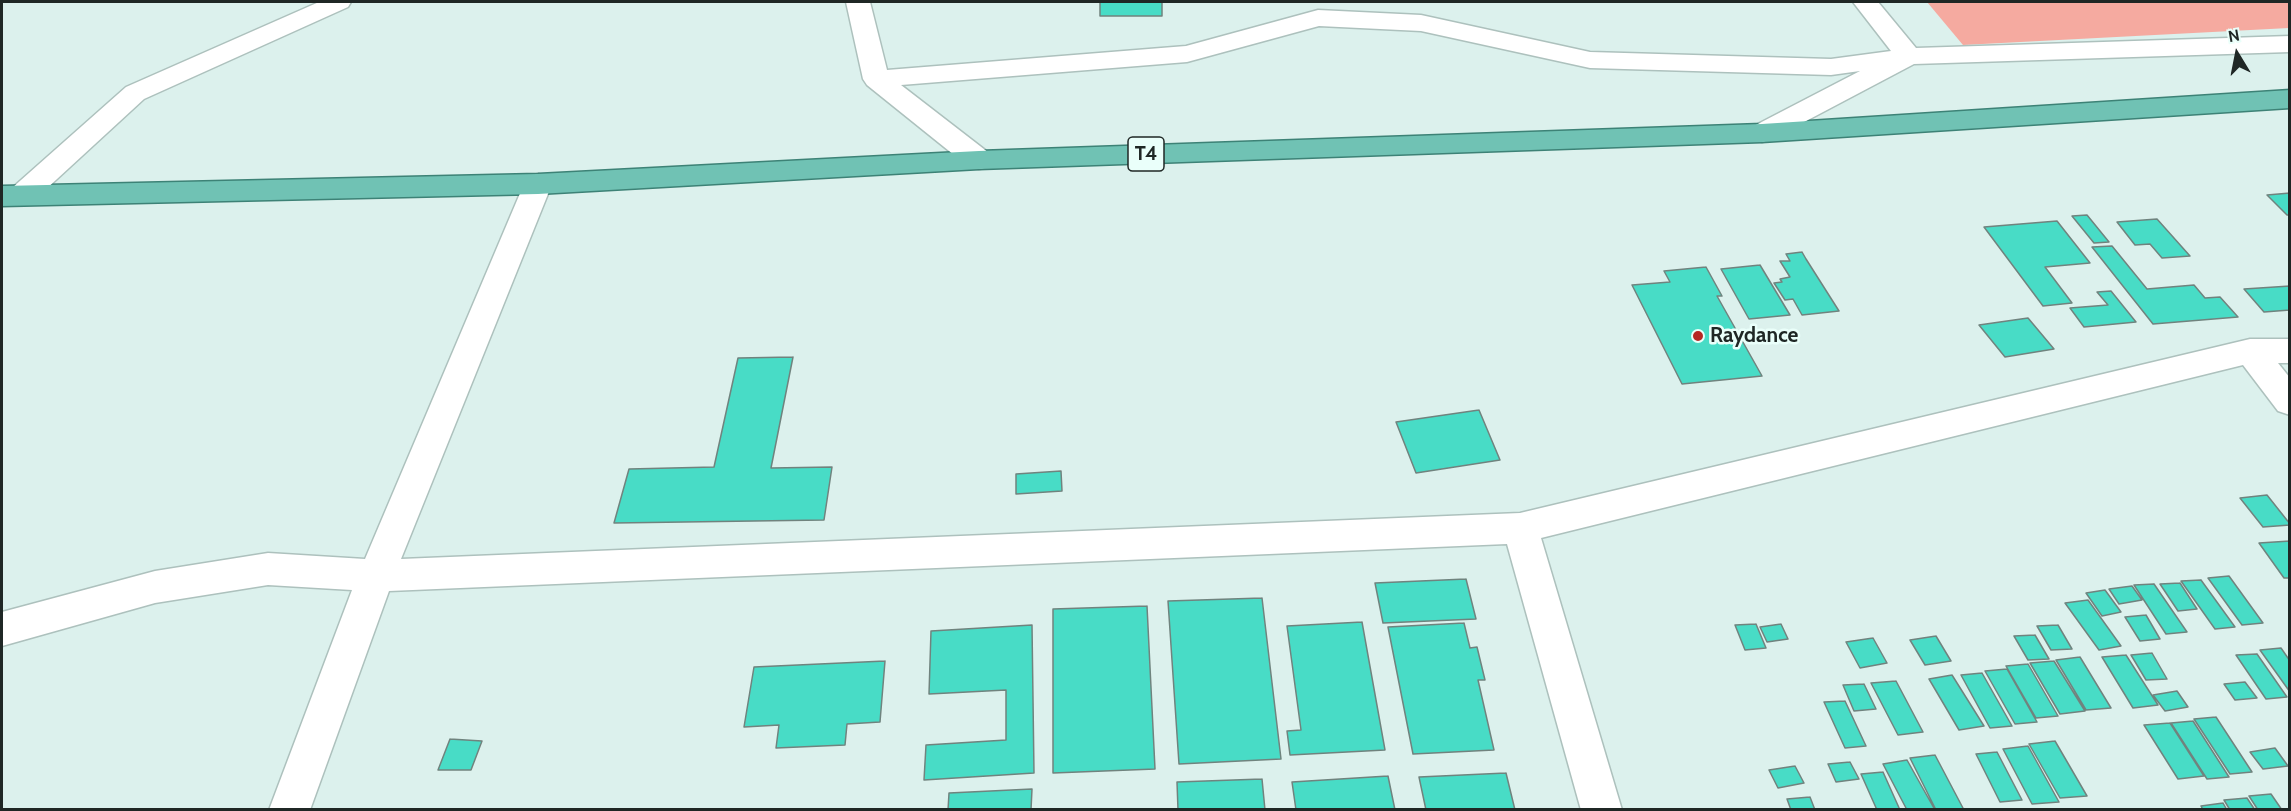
<!DOCTYPE html>
<html>
<head>
<meta charset="utf-8">
<style>
  body { margin:0 }
  #map { position:relative; width:2291px; height:811px; overflow:hidden; background:#dcf1ed; font-family:Cabin,sans-serif }
  canvas { display:block }
  .frame { position:absolute; inset:0; border:3px solid #1f2725; pointer-events:none }
  .north { position:absolute; left:2207px; top:24px; width:60px; height:60px; -webkit-text-stroke:4px #eafffa; paint-order:stroke; rotate:350deg; font-size:16px; font-weight:700; line-height:24px; text-align:center; color:#1f2725 }
  .north::after { content:''; display:block; margin:auto; width:21px; height:27px; background:#1f2725; clip-path:polygon(50% 0,100% 100%,50% 72%,0 100%) }
</style>
</head>
<body>
<div id="map">
<canvas width="2291" height="811"></canvas>
<div class="frame"></div>
<div class="north">N</div>
</div>
<script>
const context = document.querySelector('canvas').getContext('2d');
context.lineJoin = 'round';
function fill(path, color) { context.fillStyle = color; context.fill(path, 'evenodd'); }
const toPath = rows => new Path2D(rows.map(r => 'M' + r).join(''));
function stroke(path, color, width, dash) { context.strokeStyle = color; context.lineWidth = width; context.lineCap = dash ? 'butt' : 'round'; context.setLineDash(dash || []); context.stroke(path); }
function drawText(font, color, halo, rows, align = 'center') {
  context.font = font + ' Cabin,sans-serif'; context.lineWidth = 5; context.setLineDash([]); context.textBaseline = 'middle'; context.strokeStyle = halo; context.fillStyle = color; for (const [text, x, y, turn = 0] of rows) {
    context.save(); context.translate(x, y); context.rotate((+turn || 0) * Math.PI / 180); context.textAlign = isNaN(turn) ? turn : align; if (halo) context.strokeText(text, 0, 0); context.fillText(text, 0, 0); context.restore();
  }
}
const green = toPath([
  [1927,2,2289,2,2289,28,1963,45]
]);
const building = toPath([
  [1100,2,1162,2,1162,16,1100,16,1100,2],
  [2290,193,2290,215,2287,215,2267,195,2290,193],
  [2087,215,2109,242,2094,243,2072,216,2087,215],
  [2157,219,2190,256,2162,258,2150,244,2135,245,2117,222,2157,219],
  [2057,221,2090,263,2045,267,2072,303,2043,306,1984,227,2057,221],
  [2112,246,2147,289,2194,285,2205,298,2220,297,2238,317,2153,324,2092,247,2112,246],
  [1802,252,1806,259,1839,311,1802,315,1793,299,1785,300,1774,283,1782,282,1780,279,1790,277,1780,261,1790,261,1786,254,1802,252],
  [1760,265,1790,315,1749,319,1721,269,1760,265],
  [1706,267,1722,296,1717,296,1762,376,1682,384,1632,285,1670,282,1664,271,1706,267],
  [2290,286,2290,310,2264,312,2244,289,2290,286],
  [2111,291,2136,322,2084,327,2070,308,2108,305,2097,292,2111,291],
  [2028,318,2054,349,2005,357,1979,325,2028,318],
  [793,357,771,468,832,467,824,520,614,523,629,469,714,467,738,358,793,357],
  [1479,410,1500,460,1416,473,1396,422,1479,410],
  [1061,471,1062,491,1016,494,1016,474,1061,471],
  [2267,495,2290,524,2290,525,2263,527,2240,498,2267,495],
  [2290,541,2290,578,2284,578,2259,543,2290,541],
  [2229,576,2263,623,2242,625,2208,578,2229,576],
  [1466,579,1476,619,1383,623,1375,583,1466,579],
  [2201,580,2235,627,2215,629,2181,581,2201,580],
  [2180,583,2197,609,2178,611,2160,584,2180,583],
  [2154,584,2187,632,2166,634,2134,585,2154,584],
  [2132,586,2142,600,2119,604,2109,589,2132,586],
  [2105,590,2121,612,2102,616,2086,593,2105,590],
  [1262,598,1281,759,1179,764,1168,601,1262,598],
  [2088,600,2121,646,2099,650,2065,603,2088,600],
  [1147,606,1155,769,1053,773,1053,609,1147,606],
  [2146,615,2160,639,2140,641,2125,617,2146,615],
  [1362,622,1385,750,1290,755,1287,731,1301,730,1287,626,1362,622],
  [1464,623,1470,648,1477,647,1485,680,1478,680,1494,750,1413,754,1388,627,1464,623],
  [1756,624,1766,648,1745,650,1735,625,1756,624],
  [1781,624,1788,639,1767,642,1760,627,1781,624],
  [1032,625,1034,773,924,780,926,745,1006,740,1006,690,929,694,931,631,1032,625],
  [2058,625,2072,649,2051,650,2037,626,2058,625],
  [2035,635,2049,659,2028,660,2014,636,2035,635],
  [1936,636,1951,661,1925,665,1910,640,1936,636],
  [1873,638,1887,663,1860,668,1846,642,1873,638],
  [2281,648,2290,661,2290,692,2260,650,2281,648],
  [2152,653,2167,679,2146,680,2131,655,2152,653],
  [2257,654,2287,697,2266,699,2236,655,2257,654],
  [2126,655,2158,705,2133,708,2102,657,2126,655],
  [2080,657,2111,708,2086,710,2056,660,2080,657],
  [885,661,880,722,847,724,845,745,776,748,779,725,744,727,754,667,885,661],
  [2054,661,2085,711,2060,714,2030,663,2054,661],
  [2028,664,2058,716,2036,718,2006,666,2028,664],
  [2007,669,2037,722,2015,724,1985,671,2007,669],
  [1982,673,2012,726,1990,728,1961,675,1982,673],
  [1952,675,1984,726,1959,730,1929,679,1952,675],
  [1896,681,1923,732,1898,735,1871,683,1896,681],
  [2245,682,2257,698,2235,700,2224,684,2245,682],
  [1864,684,1876,709,1854,711,1843,685,1864,684],
  [2177,691,2188,707,2165,711,2153,695,2177,691],
  [1845,701,1866,746,1845,748,1824,702,1845,701],
  [2216,717,2252,772,2230,774,2194,719,2216,717],
  [2193,721,2229,777,2207,779,2171,723,2193,721],
  [2170,723,2204,776,2178,779,2144,725,2170,723],
  [450,739,482,741,471,770,438,770,450,739],
  [2055,741,2087,796,2060,798,2029,744,2055,741],
  [2028,746,2059,802,2032,804,2003,749,2028,746],
  [2275,748,2288,766,2263,769,2250,752,2275,748],
  [1997,752,2022,800,2000,802,1976,754,1997,752],
  [1935,755,1964,810,1936,810,1910,758,1935,755],
  [1907,760,1935,810,1907,810,1883,764,1907,760],
  [1850,762,1859,779,1836,782,1828,764,1850,762],
  [1795,766,1804,783,1778,788,1769,770,1795,766],
  [1883,772,1900,810,1877,810,1861,774,1883,772],
  [1506,773,1515,810,1426,810,1419,777,1506,773],
  [1388,776,1395,810,1296,810,1292,782,1388,776],
  [1262,779,1265,810,1178,810,1177,782,1262,779],
  [1032,789,1031,810,948,810,949,793,1032,789],
  [2271,794,2282,810,2258,810,2249,796,2271,794],
  [1810,797,1815,810,1791,810,1787,799,1810,797],
  [2247,798,2255,810,2230,810,2224,800,2247,798],
  [2223,803,2227,810,2203,810,2201,806,2223,803]
]);
const minor = toPath([
  [319,2,351,2,348,7,144,99,32,202,22,205,12,202,8,195,12,188,126,87,319,2],
  [846,2,870,2,887,70,1186,46,1318,10,1421,15,1590,52,1831,59,1891,51,1853,2,1878,2,1916,48,2290,36,2290,52,1914,64,1772,139,1762,142,1752,139,1748,133,1752,127,1860,71,1831,75,1590,68,1421,31,1319,26,1187,62,901,85,989,153,993,160,989,167,979,169,969,167,867,85,863,79,846,2],
  [538,174,548,177,552,184,401,559,1520,513,2250,339,2290,339,2290,363,2278,363,2290,378,2290,415,2278,411,2243,365,1541,538,1622,810,1581,810,1507,544,389,591,310,810,269,810,352,590,268,585,155,603,2,646,2,612,155,571,268,553,365,559,524,184,528,177,538,174]
]);
const trunk = toPath([
  [2290,90,2290,108,1762,142,979,169,538,194,2,206,2,186,538,174,979,151,1762,124,2290,90]
]);
const markers = [
  [1698,336,6,"#b62723"]
];
const shields = [
  [1146,154,36]
];
const shieldNames = [
  ["T4",1146,154]
];
const poiNames = [
  ["Raydance",1710,336]
];
fill(green, '#f5aaa0');
fill(building, '#48dcc6');
stroke(building, '#70837e', 1.5);
stroke(minor, '#adc1bd', 3);
stroke(trunk, '#3d8276', 3);
fill(minor, '#fff');
fill(trunk, '#70c2b4');
for (const [x, y, r, color] of markers) { const dot = new Path2D(); dot.arc(x, y, r, 0, 2 * Math.PI); context.fillStyle = color; context.fill(dot); stroke(dot, '#eafffa', 2); }
for (const [x, y, w] of shields) { const box = new Path2D(); box.roundRect(x - w / 2, y - 17, w, 34, 4.5); context.fillStyle = '#eafffa'; context.fill(box); stroke(box, '#1f2725', 1.5); }
drawText('bold 20px', '#1f2725', null, shieldNames);
drawText('bold 21px', '#1f2725', '#eafffa', poiNames, 'left');
</script>
</body>
</html>
